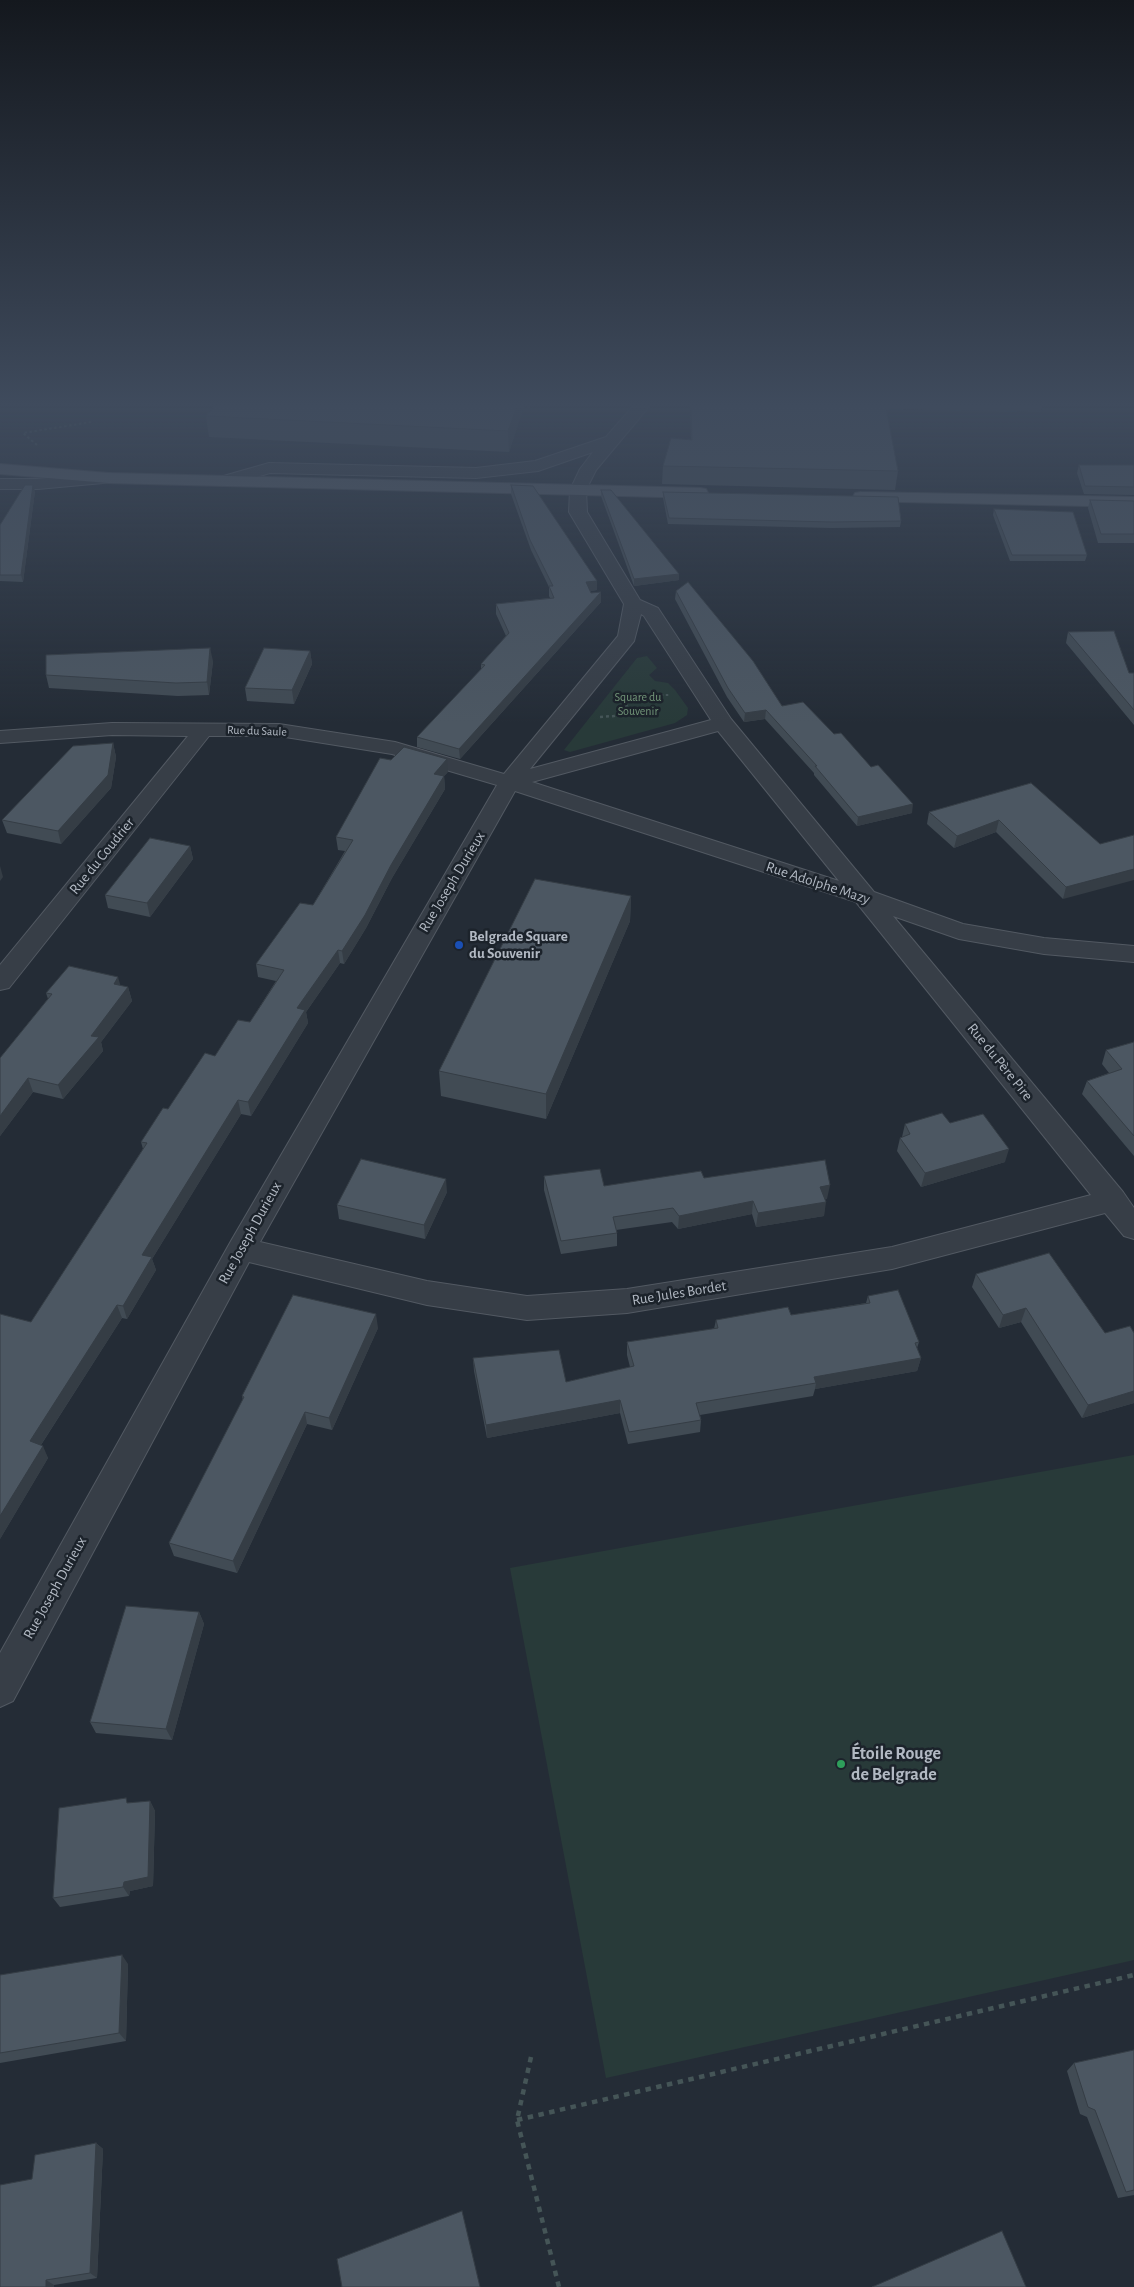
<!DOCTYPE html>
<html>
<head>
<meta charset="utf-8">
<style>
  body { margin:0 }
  canvas { display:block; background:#242c36 }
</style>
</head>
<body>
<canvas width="1134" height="2287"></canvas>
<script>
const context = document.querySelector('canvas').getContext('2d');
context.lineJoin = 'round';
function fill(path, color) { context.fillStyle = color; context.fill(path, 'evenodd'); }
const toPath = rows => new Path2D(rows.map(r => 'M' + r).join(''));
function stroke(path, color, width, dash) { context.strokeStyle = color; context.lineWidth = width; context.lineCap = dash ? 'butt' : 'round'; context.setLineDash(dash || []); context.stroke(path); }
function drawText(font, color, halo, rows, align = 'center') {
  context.font = font + ' "Alegreya Sans",sans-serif'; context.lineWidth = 5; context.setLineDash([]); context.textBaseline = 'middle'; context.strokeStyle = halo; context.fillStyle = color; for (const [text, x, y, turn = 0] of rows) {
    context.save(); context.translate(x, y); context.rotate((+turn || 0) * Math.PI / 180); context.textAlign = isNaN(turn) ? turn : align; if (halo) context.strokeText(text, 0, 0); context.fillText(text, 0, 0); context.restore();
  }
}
const green = toPath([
  [647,656,657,668,649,675,655,681,668,683,675,690,688,708,687,715,675,723,570,752,564,750,637,658],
  [1134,1455,1134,1960,606,2078,510,1568]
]);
const pathFar2 = toPath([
  [528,409,530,403],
  [37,445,23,433,91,422],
  [628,701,635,695,670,695]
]);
const pathFar1 = toPath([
  [600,717,614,716,624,712,629,699]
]);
const path = toPath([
  [531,2057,517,2120,559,2287],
  [517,2120,1134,1975]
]);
const minor = toPath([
  [636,403,652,403,596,470,586,490,587,512,640,600,658,608,731,719,874,892,963,924,1044,938,1134,946,1134,962,1044,954,959,939,893,916,1123,1192,1134,1208,1134,1239,1124,1236,1105,1213,892,1269,627,1313,527,1320,427,1305,249,1262,13,1701,0,1707,0,1653,231,1241,497,785,392,754,279,736,209,736,9,988,0,990,0,965,188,736,112,735,0,743,0,731,112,723,279,724,395,742,504,774,618,636,624,604,569,512,570,490,580,469,593,452,538,471,476,478,270,473,226,486,220,485,218,481,220,477,269,463,476,468,535,461,606,437,636,403],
  [641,614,644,616,711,720,530,769,634,641,641,614],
  [718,731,839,881,532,782,718,731],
  [515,791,856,902,1091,1195,892,1247,627,1289,527,1296,427,1281,260,1242,515,791],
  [108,473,114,474,116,478,114,482,38,489,0,489,0,479,38,479,108,473]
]);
const major = toPath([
  [0,464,108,473,700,488,706,489,708,493,706,497,700,498,108,483,0,474,0,464],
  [861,492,1134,497,1134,507,855,501,853,497,855,493,861,492]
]);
const wall = toPath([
  [525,403,509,452,209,437,206,416],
  [690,403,1043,403,1041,412,886,409,898,471,895,490,662,484,663,466,691,440],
  [1079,465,1134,465,1134,495,1084,494,1077,473],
  [511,485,597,590,590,591,591,593,601,602,460,759,417,747,417,737,481,670,481,664,506,636,496,614,496,604,550,598,549,596,549,587,531,550,511,494],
  [601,490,679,574,679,580,634,586,601,496],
  [35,491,23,582,0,581,0,525],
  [663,492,901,521,900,527,832,528,668,524,663,498],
  [1090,500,1134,501,1134,543,1098,543,1088,508],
  [994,509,1087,555,1085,561,1010,561,993,515],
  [676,591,782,706,834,734,912,813,857,826,814,775,814,773,765,719,744,722,727,697,675,599],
  [1068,632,1129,673,1134,673,1134,725,1066,643],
  [310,651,312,664,294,704,247,701,245,688],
  [213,661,209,695,178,696,49,688,46,675],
  [113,743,116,757,111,788,61,844,7,833,2,820],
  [448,772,444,776,445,789,392,878,366,928,344,964,340,963,306,1012,308,1023,251,1116,241,1114,152,1259,156,1270,127,1319,122,1318,41,1445,48,1458,0,1539,31,1322,143,1149,141,1142,215,1056,250,1022,276,981,258,977,256,964,313,905,345,851,338,850,336,837],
  [1031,783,1100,844,1063,899,996,832,954,848,927,824,929,812],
  [190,846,193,859,150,917,108,908,105,895],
  [631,896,630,921,546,1119,441,1096,439,1071],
  [128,987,132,1001,101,1042,103,1051,63,1099,33,1092,0,1136,0,1058,48,999,46,993],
  [1134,1042,1134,1156,1082,1094,1087,1081,1109,1073,1102,1064,1106,1050],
  [950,1123,1005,1162,921,1187,897,1151,900,1138,902,1137,905,1124],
  [544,1176,604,1186,704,1178,827,1199,825,1199,824,1216,756,1227,752,1214,678,1229,672,1222,616,1230,617,1233,617,1246,561,1254,544,1190],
  [447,1192,425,1239,339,1219,337,1205],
  [976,1274,1105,1333,1134,1333,1134,1403,1082,1418,1021,1322,999,1328,972,1287],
  [868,1296,919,1342,917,1348,921,1358,917,1371,815,1389,813,1396,700,1415,701,1420,700,1432,628,1444,620,1413,487,1438,474,1371,473,1358,566,1382,630,1367,627,1355,627,1342,714,1329,716,1320,791,1315,866,1303],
  [378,1328,332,1430,307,1424,237,1573,174,1556,169,1543,243,1400,242,1396],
  [199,1612,204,1624,172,1740,96,1733,90,1722],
  [150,1801,155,1811,153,1886,130,1891,129,1896,60,1907,53,1898,129,1803],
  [128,1964,126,2041,0,2063,0,1975],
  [1134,2050,1134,2195,1118,2198,1087,2117,1080,2114,1067,2071,1074,2063],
  [96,2143,103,2149,97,2278,54,2285,0,2287,32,2179]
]);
const shadedWall = toPath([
  [518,403,525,403,509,452,508,431],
  [33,485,35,491,23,582,21,575],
  [679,574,679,580,634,586,634,579],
  [597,581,597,590,585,592,586,582],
  [601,592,601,602,460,759,459,749],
  [210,648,213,661,209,695,207,682],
  [310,651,312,664,294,704,292,690],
  [766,710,765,719,744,722,745,713],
  [113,743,116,757,111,788,61,844,58,831],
  [447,759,448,772,444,776,445,789,392,878,366,928,344,964,342,951,391,865,434,774],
  [913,804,912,813,857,826,858,817],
  [999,820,996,832,954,848,957,836],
  [190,846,193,859,150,917,147,903],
  [0,866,3,877,0,881],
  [1134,869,1134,880,1063,899,1066,887],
  [631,896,630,921,546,1119,546,1094],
  [338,950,340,963,306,1012,308,1023,251,1116,248,1102,297,1008],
  [118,977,122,991,114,984],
  [128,987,132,1001,101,1042,103,1051,63,1099,58,1085,91,1036],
  [28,1078,33,1092,0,1136,0,1116],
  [238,1100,241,1114,152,1259,156,1270,127,1319,123,1306,142,1255],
  [1009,1149,1005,1162,921,1187,925,1173],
  [446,1179,447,1192,425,1239,424,1225],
  [830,1185,827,1199,818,1201,820,1187],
  [753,1201,752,1214,678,1229,679,1216],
  [826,1202,824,1216,756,1227,758,1213],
  [117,1305,122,1318,35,1454,30,1441],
  [1026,1308,1021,1322,999,1328,1003,1315],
  [376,1314,378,1328,332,1430,329,1418],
  [921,1358,917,1371,815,1389,816,1383,814,1377],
  [1134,1391,1134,1403,1082,1418,1088,1405],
  [620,1400,620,1413,487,1438,486,1425],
  [305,1412,307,1424,237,1573,233,1561],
  [43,1446,48,1458,0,1539,0,1516],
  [199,1612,204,1624,172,1740,166,1729],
  [150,1801,155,1811,153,1886,130,1891,129,1896,123,1887,124,1882],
  [122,1955,128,1964,126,2041,119,2033],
  [96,2143,103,2149,97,2278,90,2273],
  [46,2280,54,2285,54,2287,46,2287]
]);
const building = toPath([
  [217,403,518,403,508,431,206,416,217,403],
  [691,403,885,403,898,471,663,466,671,438,692,440,691,403],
  [1079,465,1134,465,1134,487,1085,486,1079,465],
  [25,485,33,485,21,575,0,575,0,525,25,485],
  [511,485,533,486,597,581,586,582,591,593,601,592,459,749,417,737,485,665,481,664,509,633,496,604,554,598,549,586,553,586,530,540,511,485],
  [601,490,611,490,679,574,634,579,601,490],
  [663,492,898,497,901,521,832,522,669,518,663,492],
  [1090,500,1134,501,1134,534,1101,534,1090,500],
  [994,509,1073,512,1087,555,1012,555,994,509],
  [688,582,753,661,782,706,803,702,834,734,841,733,871,767,878,765,913,804,858,817,815,766,817,766,766,710,745,713,728,688,676,591,688,582],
  [1114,631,1129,673,1134,673,1134,710,1068,632,1114,631],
  [210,648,207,682,176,683,46,675,46,655,210,648],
  [264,648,310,651,292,690,245,688,264,648],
  [113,743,108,775,58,831,2,820,73,746,113,743],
  [404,747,447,759,434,774,444,776,391,865,365,915,342,951,338,950,297,1008,305,1010,248,1102,238,1100,142,1255,152,1257,123,1306,117,1305,30,1441,43,1446,0,1516,0,1314,31,1322,147,1143,141,1142,163,1108,168,1109,205,1053,215,1056,238,1020,250,1022,284,970,256,964,300,903,313,905,353,840,336,837,380,758,391,760,404,747],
  [1031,783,1100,844,1134,835,1134,869,1066,887,999,820,957,836,929,812,1031,783],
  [150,838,190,846,147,903,105,895,150,838],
  [535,879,631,896,546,1094,439,1071,535,879],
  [69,966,118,977,114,984,128,987,91,1036,99,1037,58,1085,28,1078,0,1116,0,1058,52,994,46,993,69,966],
  [1134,1042,1134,1136,1087,1081,1122,1069,1106,1050,1134,1042],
  [942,1113,950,1123,983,1114,1009,1149,925,1173,900,1138,910,1134,905,1124,942,1113],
  [361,1159,446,1179,424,1225,337,1205,361,1159],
  [825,1160,830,1185,820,1187,826,1202,758,1213,753,1201,679,1216,673,1208,613,1217,617,1233,561,1241,544,1176,600,1169,604,1186,701,1171,704,1178,825,1160],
  [1049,1253,1105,1333,1130,1326,1134,1333,1134,1391,1088,1405,1026,1308,1003,1315,976,1274,1049,1253],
  [898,1290,919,1342,915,1343,921,1358,814,1377,816,1383,696,1403,701,1420,629,1432,620,1400,486,1425,473,1358,559,1350,566,1382,634,1366,627,1342,718,1328,716,1320,788,1307,791,1315,870,1303,868,1296,898,1290],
  [293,1295,376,1314,329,1418,305,1412,233,1561,169,1543,244,1397,242,1396,293,1295],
  [126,1606,199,1612,166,1729,90,1722,126,1606],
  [126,1798,127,1803,150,1801,148,1877,124,1882,123,1887,53,1898,59,1808,126,1798],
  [122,1955,119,2033,0,2053,0,1975,122,1955],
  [1134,2050,1134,2190,1126,2192,1095,2110,1088,2107,1074,2063,1134,2050],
  [96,2143,90,2273,46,2280,46,2287,0,2287,0,2185,32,2179,35,2155,96,2143],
  [462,2211,480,2287,342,2287,337,2259,462,2211],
  [1002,2231,1026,2287,872,2287,1002,2231]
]);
const markers = [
  [459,945,5,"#1a4fb4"],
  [841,1764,5,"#2e9e5b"]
];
const farParknames = [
  ["Square du",638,697],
  ["Souvenir",638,711]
];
const farStreetnames = [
  ["Rue du Saule",257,731,2]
];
const streetNames = [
  ["Rue du Coudrier",102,856,-51],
  ["Rue Joseph Durieux",452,882,-59],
  ["Rue Adolphe Mazy",818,883,18],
  ["Rue du Père Pire",1000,1062,51],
  ["Rue Joseph Durieux",250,1233,-61],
  ["Rue Jules Bordet",679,1293,-9],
  ["Rue Joseph Durieux",55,1588,-61]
];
const poiNames = [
  ["Belgrade Square",469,936],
  ["du Souvenir",469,953]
];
const nearPoinames = [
  ["Étoile Rouge",851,1754],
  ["de Belgrade",851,1775]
];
fill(green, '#283a39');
stroke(minor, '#525962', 2);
stroke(major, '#404750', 2);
stroke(pathFar2, '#455557', 2, [2.5, 2.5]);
stroke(pathFar1, '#455557', 2.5, [3, 3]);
stroke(path, '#455557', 4.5, [5.5, 5.5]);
fill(minor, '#373e47');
fill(major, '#555d67');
fill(wall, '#414b54');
fill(shadedWall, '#353d45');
fill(building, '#4c5762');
stroke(building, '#353d45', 1);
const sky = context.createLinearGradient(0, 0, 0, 723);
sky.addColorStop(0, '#14181e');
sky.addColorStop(0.56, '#3f4b5d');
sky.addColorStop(1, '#3f4b5d00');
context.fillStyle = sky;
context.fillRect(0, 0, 1134, 723);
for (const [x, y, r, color] of markers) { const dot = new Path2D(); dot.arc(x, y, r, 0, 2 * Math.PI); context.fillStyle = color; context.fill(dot); stroke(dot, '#1c232b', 2); }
drawText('12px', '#739679', '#1c232b', farParknames);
drawText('12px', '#b2b9c3', '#1c232b', farStreetnames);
drawText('15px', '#b2b9c3', '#1c232b', streetNames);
drawText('bold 15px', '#b2b9c3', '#1c232b', poiNames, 'left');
drawText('bold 18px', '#b2b9c3', '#1c232b', nearPoinames, 'left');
</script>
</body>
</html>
